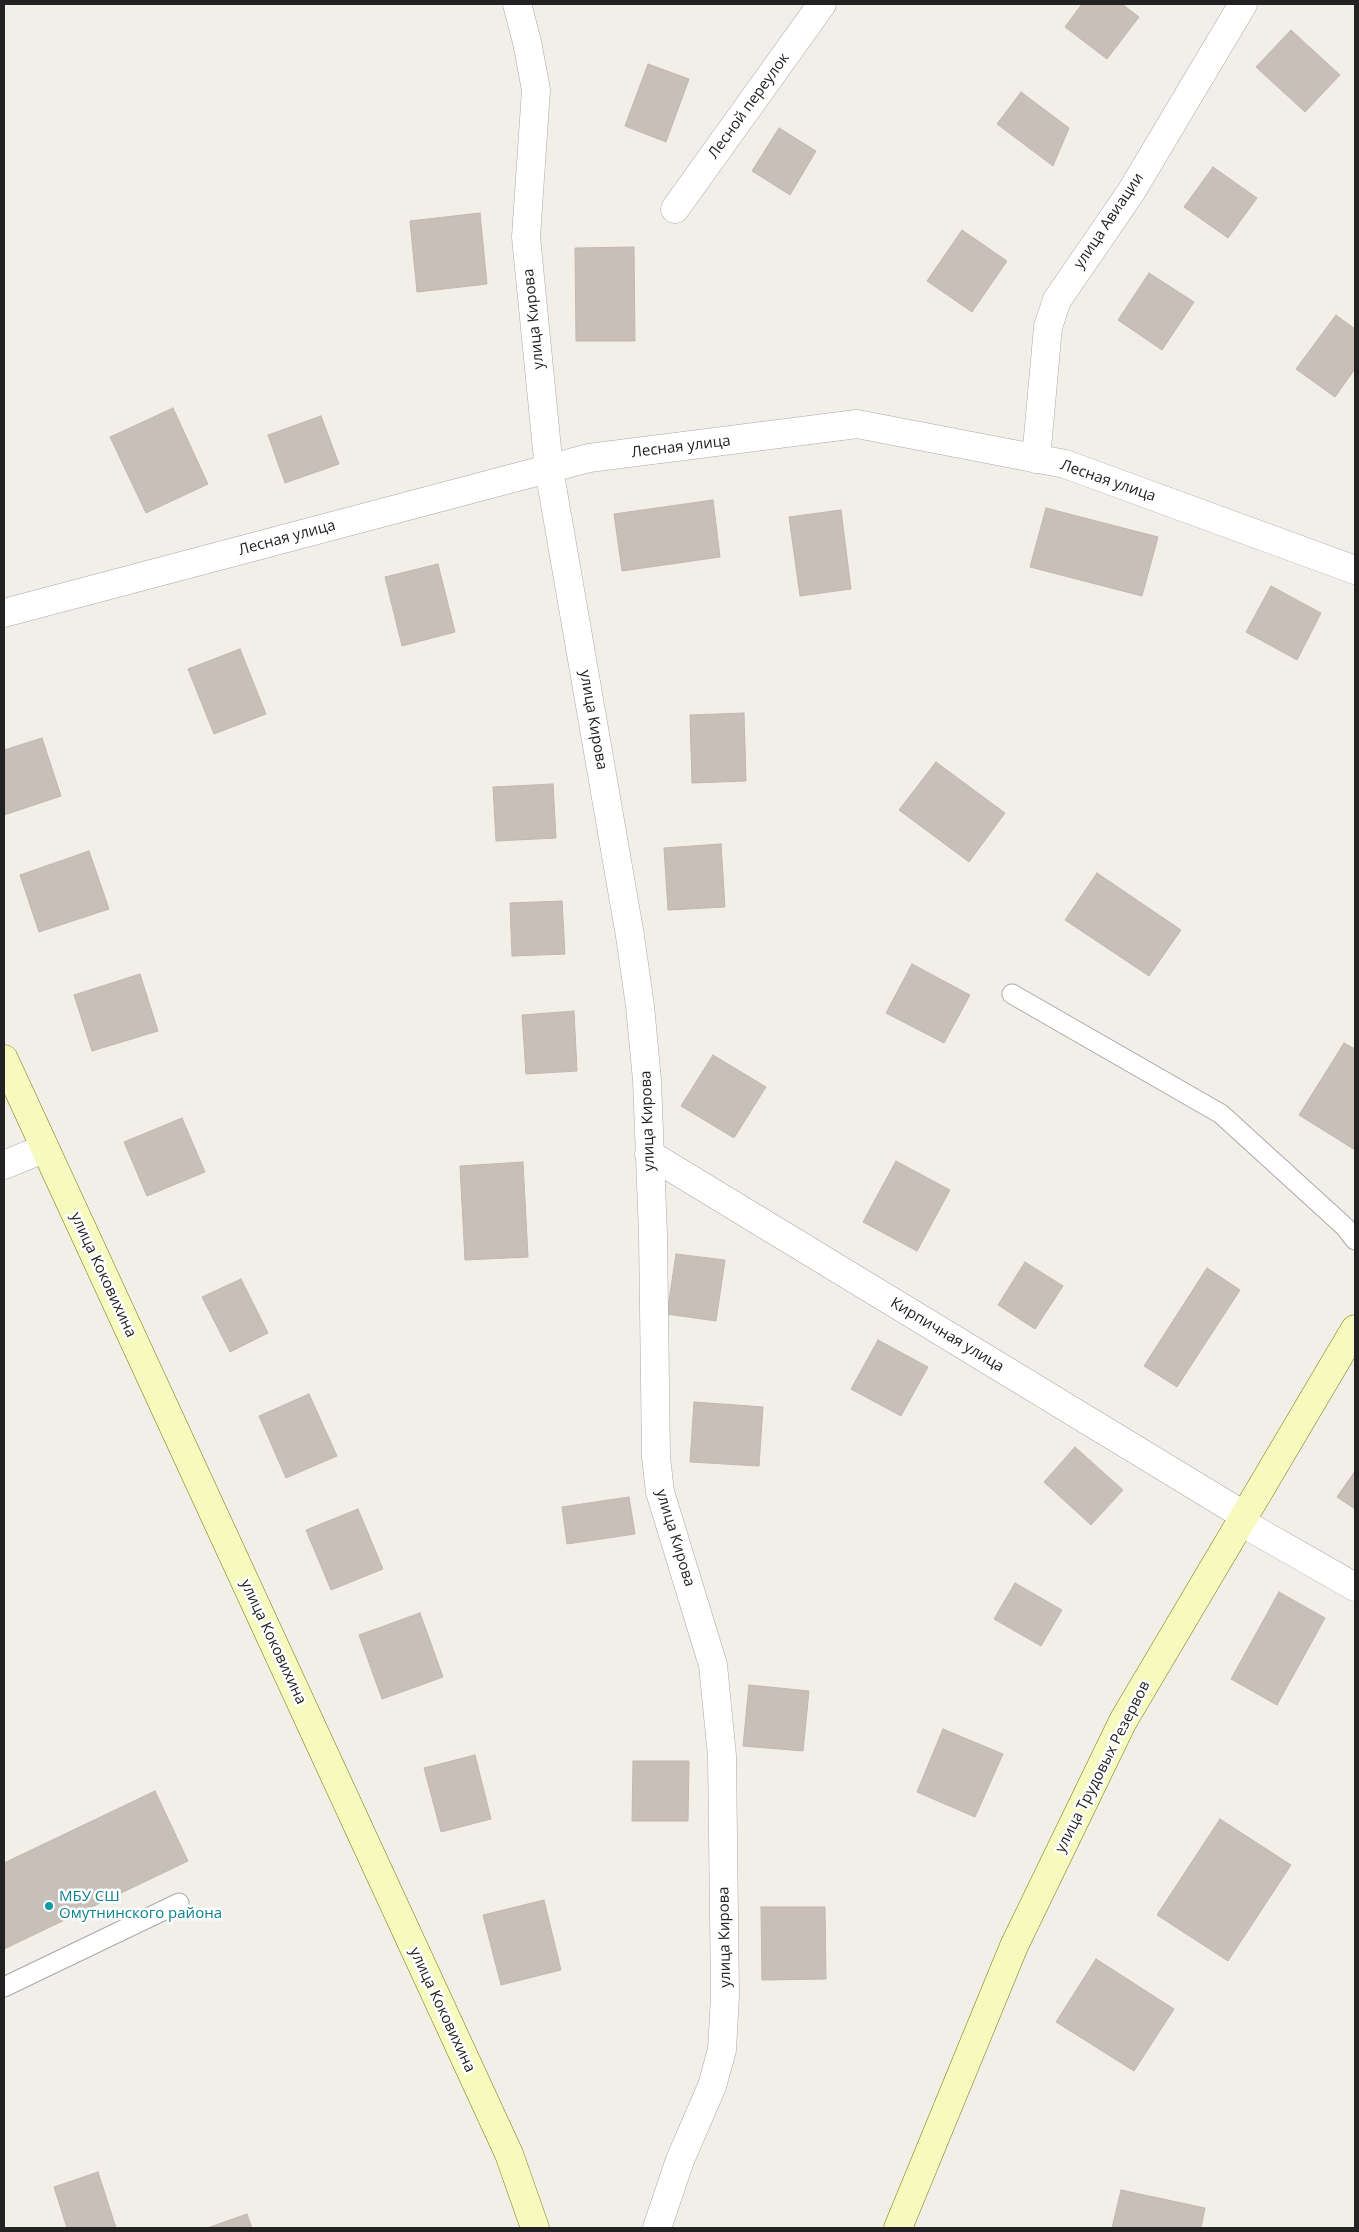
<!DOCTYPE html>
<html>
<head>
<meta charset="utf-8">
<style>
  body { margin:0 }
  #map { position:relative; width:1359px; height:2232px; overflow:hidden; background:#f2efe9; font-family:"Open Sans",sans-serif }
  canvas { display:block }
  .frame { position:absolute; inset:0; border:5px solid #222; pointer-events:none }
</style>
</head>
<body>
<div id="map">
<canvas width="1359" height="2232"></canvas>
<div class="frame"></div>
</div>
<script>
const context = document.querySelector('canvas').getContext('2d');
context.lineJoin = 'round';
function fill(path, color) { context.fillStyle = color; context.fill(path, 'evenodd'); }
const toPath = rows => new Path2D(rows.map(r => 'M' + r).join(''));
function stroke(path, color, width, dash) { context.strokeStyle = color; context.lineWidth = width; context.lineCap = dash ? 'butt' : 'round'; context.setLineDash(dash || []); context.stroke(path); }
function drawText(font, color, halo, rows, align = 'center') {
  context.font = font + ' "Open Sans",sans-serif'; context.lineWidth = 5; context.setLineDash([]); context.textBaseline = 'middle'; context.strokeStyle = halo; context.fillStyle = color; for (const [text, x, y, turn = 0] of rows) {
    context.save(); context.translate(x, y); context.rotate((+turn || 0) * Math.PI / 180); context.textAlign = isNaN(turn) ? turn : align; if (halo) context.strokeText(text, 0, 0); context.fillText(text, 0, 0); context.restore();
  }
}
const building = toPath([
  [1082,4,1122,4,1139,17,1107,59,1065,27,1082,4],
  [1291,30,1340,75,1305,112,1256,67,1291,30],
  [648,64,689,79,666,142,625,126,648,64],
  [1021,92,1069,128,1053,166,997,124,1021,92],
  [779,128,816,151,790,195,752,171,779,128],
  [1213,167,1257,198,1228,238,1184,207,1213,167],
  [480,213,487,284,417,292,410,221,480,213],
  [962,230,1007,261,972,312,927,281,962,230],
  [634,247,635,341,576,341,575,248,634,247],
  [1149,273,1194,302,1162,350,1118,320,1149,273],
  [1336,315,1355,329,1355,369,1335,397,1296,369,1336,315],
  [173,408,208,484,146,513,110,437,173,408],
  [321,416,339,464,285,483,268,435,321,416],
  [713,500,720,557,622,571,614,514,713,500],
  [1046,508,1158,537,1142,596,1030,567,1046,508],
  [841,510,851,589,800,596,789,517,841,510],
  [438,564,455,632,402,646,385,577,438,564],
  [1271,586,1321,613,1297,660,1246,632,1271,586],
  [240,649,266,714,214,734,188,669,240,649],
  [744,713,746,781,692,783,690,715,744,713],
  [42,738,61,796,4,815,4,750,42,738],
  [936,762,1005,813,969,862,899,810,936,762],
  [553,784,556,838,496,841,493,787,553,784],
  [721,844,725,907,668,910,664,848,721,844],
  [89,851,109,909,39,932,20,875,89,851],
  [1097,873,1181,930,1149,976,1065,920,1097,873],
  [562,901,565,954,512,956,510,903,562,901],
  [912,964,970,995,944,1043,886,1013,912,964],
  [140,974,158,1031,92,1051,74,995,140,974],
  [574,1011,577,1071,526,1074,522,1015,574,1011],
  [1344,1043,1355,1049,1355,1150,1299,1115,1344,1043],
  [713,1055,766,1087,734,1138,681,1106,713,1055],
  [182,1118,205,1172,147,1196,124,1142,182,1118],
  [896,1161,950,1190,917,1251,863,1222,896,1161],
  [523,1162,528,1257,465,1260,460,1166,523,1162],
  [676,1254,725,1260,716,1321,667,1314,676,1254],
  [1025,1262,1063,1286,1035,1329,998,1305,1025,1262],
  [1207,1268,1240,1290,1177,1387,1144,1366,1207,1268],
  [241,1279,268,1333,230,1352,202,1297,241,1279],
  [878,1340,928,1367,901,1416,851,1389,878,1340],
  [309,1394,337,1456,286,1478,259,1416,309,1394],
  [694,1402,763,1407,759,1466,690,1462,694,1402],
  [1075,1447,1123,1490,1091,1525,1044,1482,1075,1447],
  [1355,1471,1355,1509,1337,1497,1355,1471],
  [629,1497,635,1534,567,1544,562,1507,629,1497],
  [358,1509,383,1569,331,1590,306,1530,358,1509],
  [1015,1583,1062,1610,1041,1646,994,1619,1015,1583],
  [1279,1592,1325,1618,1277,1705,1231,1679,1279,1592],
  [420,1613,443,1677,382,1699,359,1635,420,1613],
  [749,1685,809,1691,803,1751,743,1746,749,1685],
  [943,1729,1003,1754,975,1817,917,1792,943,1729],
  [475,1755,491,1819,441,1832,424,1768,475,1755],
  [633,1761,689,1761,688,1821,632,1821,633,1761],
  [155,1791,188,1861,4,1949,4,1863,155,1791],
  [1220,1819,1291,1865,1228,1961,1157,1915,1220,1819],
  [544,1900,561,1970,501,1985,483,1915,544,1900],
  [761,1907,825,1907,826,1979,762,1980,761,1907],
  [1096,1959,1174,2009,1134,2071,1056,2022,1096,1959],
  [98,2172,116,2228,67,2228,54,2187,98,2172],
  [1121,2190,1205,2208,1201,2228,1112,2228,1121,2190],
  [247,2214,252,2228,207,2228,247,2214]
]);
const lane = toPath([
  [1012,994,1221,1114,1345,1227,1355,1240],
  [4,1987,179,1903]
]);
const street = toPath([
  [517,4,527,42,536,90,526,237,549,469,630,936,640,1006,647,1080,653,1235,656,1457,660,1492,713,1665,722,1756,725,1996,722,2050,712,2086,680,2160,657,2228],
  [675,209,822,4],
  [1036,459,1048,327,1057,300,1131,192,1243,4],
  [4,613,589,458,857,424,1065,464,1355,570],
  [649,1154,1245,1516],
  [4,1165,45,1148],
  [1241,1522,1355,1587]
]);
const secondary = toPath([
  [4,1059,509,2154,535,2228],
  [898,2228,1014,1946,1123,1721,1355,1329]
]);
const markers = [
  [49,1906,5,"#0f9aa8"]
];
const streetNames = [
  ["Лесной переулок",749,106,-54],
  ["улица Авиации",1109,221,-56],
  ["улица Кирова",534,319,-96],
  ["Лесная улица",681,447,-7],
  ["Лесная улица",1108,481,19],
  ["Лесная улица",287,538,-15],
  ["улица Кирова",593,720,80],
  ["улица Кирова",648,1121,-92],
  ["улица Коковихина",103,1275,65],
  ["Кирпичная улица",947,1335,31],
  ["улица Кирова",675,1538,73],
  ["улица Коковихина",273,1642,65],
  ["улица Трудовых Резервов",1103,1767,-63],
  ["улица Кирова",725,1937,-91],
  ["улица Коковихина",442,2010,65]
];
const cultureNames = [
  ["МБУ СШ",59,1897],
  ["Омутнинского района",59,1914]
];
fill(building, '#c7bfb8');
stroke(building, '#c4b6ab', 1);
stroke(lane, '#a9a9a9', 21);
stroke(street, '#a9a9a9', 29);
stroke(secondary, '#707d05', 29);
stroke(lane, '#fff', 19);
stroke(street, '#fff', 28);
stroke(secondary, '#f7fabf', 28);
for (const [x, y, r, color] of markers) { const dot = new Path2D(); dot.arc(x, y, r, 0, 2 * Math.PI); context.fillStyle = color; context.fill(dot); stroke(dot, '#fff', 2); }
drawText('15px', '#222', '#fff', streetNames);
drawText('15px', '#0d838f', '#fff', cultureNames, 'left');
</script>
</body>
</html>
